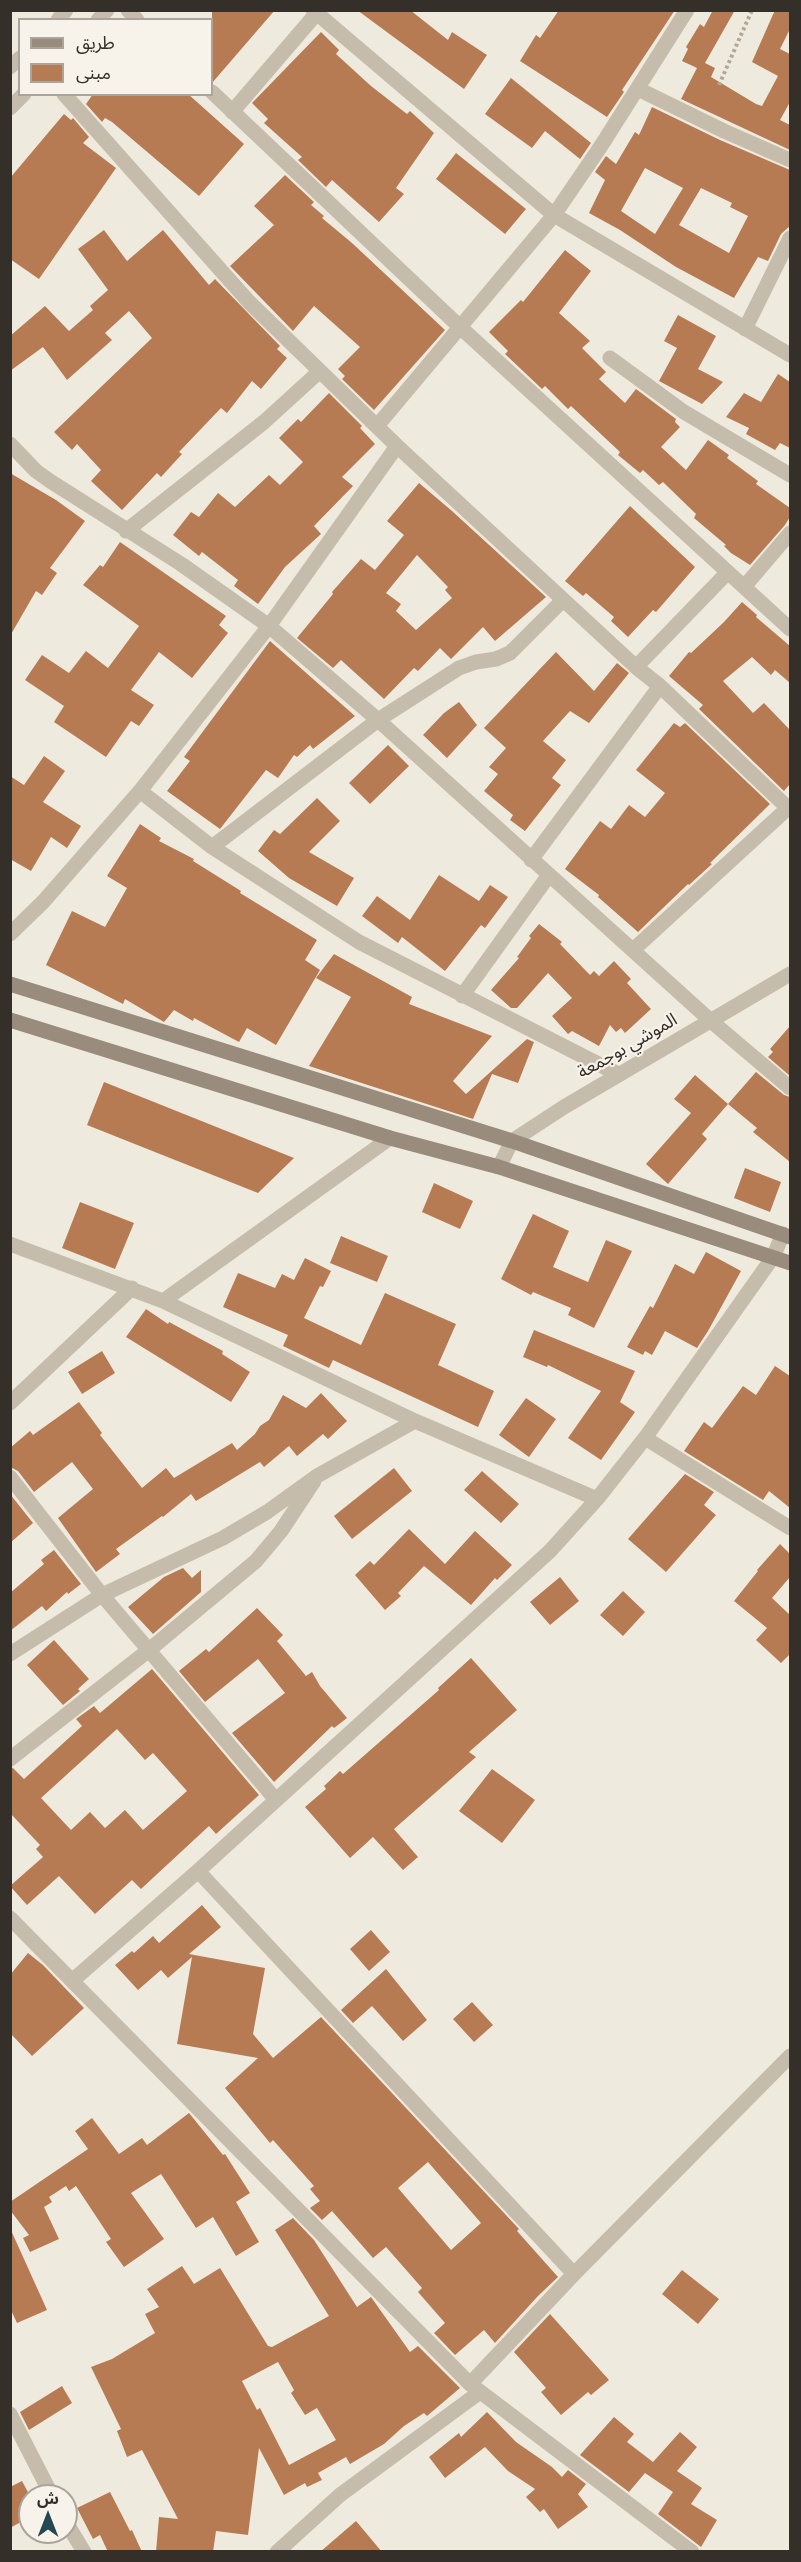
<!DOCTYPE html>
<html>
<head>
<meta charset="utf-8">
<style>
  body { margin:0 }
  #map { position:relative; width:801px; height:2562px; overflow:hidden; background:#efeade; font-family:"Titillium Web","Noto Sans Arabic",sans-serif }
  canvas { display:block }
  .frame { position:absolute; inset:0; border:12px solid #352f29; pointer-events:none }
  .legend { position:absolute; left:18px; top:18px; width:195px; height:78px; box-sizing:border-box; background:#f7f3ea; border:2px solid #a9a59d; margin:0; padding:8px 10px; list-style:none; font-size:18px; color:#352f29 }
  .legend li { display:flex; align-items:center; gap:12px; height:30px }
  .legend b { width:30px; border:2px solid #a9a59d }
  .north { position:absolute; left:18px; top:2484px; width:60px; height:60px; box-sizing:border-box; background:#f7f3ea; border:2px solid #a9a59d; border-radius:50%; rotate:0deg; font-size:16px; font-weight:700; line-height:24px; text-align:center; color:#352f29 }
  .north::after { content:''; display:block; margin:auto; width:21px; height:27px; background:#244751; clip-path:polygon(50% 0,100% 100%,50% 72%,0 100%) }
</style>
</head>
<body>
<div id="map">
<canvas width="801" height="2562"></canvas>
<div class="frame"></div>
<ul class="legend">
<li><b style="height:8px;background:#998c7d"></b>طريق</li>
<li><b style="height:16px;background:#b77b54"></b>مبنى</li>
</ul>
<div class="north">ش</div>
</div>
<script>
const context = document.querySelector('canvas').getContext('2d');
context.lineJoin = 'round';
function fill(path, color) { context.fillStyle = color; context.fill(path, 'evenodd'); }
const toPath = rows => new Path2D(rows.map(r => 'M' + r).join(''));
function stroke(path, color, width, dash) { context.strokeStyle = color; context.lineWidth = width; context.lineCap = dash ? 'butt' : 'round'; context.setLineDash(dash || []); context.stroke(path); }
function drawText(font, color, halo, rows, align = 'center') {
  context.font = font + ' "Titillium Web","Noto Sans Arabic",sans-serif'; context.lineWidth = 4.5; context.setLineDash([]); context.textBaseline = 'middle'; context.strokeStyle = halo; context.fillStyle = color; for (const [text, x, y, turn = 0] of rows) {
    context.save(); context.translate(x, y); context.rotate((+turn || 0) * Math.PI / 180); context.textAlign = isNaN(turn) ? turn : align; if (halo) context.strokeText(text, 0, 0); context.fillText(text, 0, 0); context.restore();
  }
}
const building = toPath([
  [212,10,275,10,212,83],
  [357,10,410,10,448,40,452,32,487,55,464,89],
  [559,10,675,10,622,90,624,92,607,117,520,61,536,35,540,38],
  [713,10,735,10,705,63,715,68,711,77,756,104,762,106,778,76,752,62,775,10,790,10,790,29,780,49,790,54,790,53,790,102,780,120,790,125,790,150,681,99,697,68,682,61,688,49,686,47,700,24,704,27],
  [321,32,339,50,336,54,371,86,407,114,410,111,434,133,396,188,404,194,379,222,332,180,326,187,298,160,302,157,264,123,268,119,252,103],
  [511,78,591,143,580,159,545,131,532,148,485,114],
  [93,94,188,94,244,144,199,196,112,122,105,118,102,122,86,104],
  [652,107,720,140,790,170,790,226,781,234,768,261,758,257,734,298,676,267,620,230,589,213,605,180,595,172,606,156,616,164,635,132,639,135],
  [645,168,683,188,655,234,621,211],
  [701,188,732,203,730,207,748,216,729,253,679,225],
  [64,114,71,120,73,118,89,137,83,143,116,168,39,279,10,259,10,178],
  [456,153,526,209,505,234,436,179],
  [285,175,314,202,311,205,324,216,322,218,352,243,445,330,374,410,342,379,345,376,338,369,360,347,314,306,293,331,230,266,274,225,254,206],
  [104,230,127,261,163,230,209,285,215,279,280,346,277,349,287,358,261,389,252,381,227,413,221,408,179,452,182,454,161,477,157,473,122,510,91,481,101,470,77,444,72,450,54,432,152,338,129,311,105,333,112,340,67,380,43,347,10,371,10,336,45,306,69,331,93,310,90,306,108,290,78,249],
  [565,250,591,271,559,313,590,341,582,348,606,372,599,379,625,403,636,389,676,419,675,422,680,427,661,447,686,470,708,440,729,455,727,458,758,481,756,484,790,508,790,517,785,525,750,565,731,553,724,546,726,545,694,518,696,514,663,482,659,485,643,470,640,473,618,455,620,452,571,406,568,409,545,386,542,389,505,354,508,351,489,332,521,300,523,302],
  [678,315,716,336,698,369,723,382,702,404,659,381,677,348,664,341],
  [778,374,790,382,790,448,780,443,775,450,746,434,749,428,726,417,744,393,761,402],
  [329,393,362,426,360,428,375,444,342,477,353,486,314,526,321,534,285,567,258,604,234,586,238,580,202,552,199,556,173,535,191,512,199,517,218,493,235,507,269,475,280,485,303,462,279,438,298,419,301,422],
  [10,473,56,500,85,521,50,568,57,573,42,595,36,591,10,636],
  [419,483,452,511,546,597,495,641,483,627,451,659,440,648,418,671,414,668,384,699,341,660,333,668,297,638,333,594,332,592,361,559,375,570,404,535,387,521],
  [417,555,448,587,445,590,452,598,416,630,396,611,401,604,386,593],
  [630,506,695,567,656,612,653,610,628,637,611,621,614,617,586,593,583,596,565,581],
  [120,542,226,616,219,625,228,633,192,678,159,652,131,690,154,705,139,726,131,721,106,757,54,722,64,706,25,680,42,655,69,673,86,651,108,668,139,626,83,585,100,565,103,567],
  [742,602,757,615,756,617,790,646,790,683,775,670,771,675,752,657,723,681,753,713,764,703,790,730,790,784,784,791,699,709,703,705,669,676,689,652,691,653,724,622],
  [270,641,355,716,313,749,310,745,297,757,294,755,278,778,266,770,220,829,167,791,190,761,184,757],
  [556,652,594,691,617,663,629,673,589,723,570,711,543,741,566,760,552,778,561,785,525,831,510,820,513,815,484,791,498,774,489,767,506,748,484,728],
  [459,702,477,725,447,758,423,735,444,713],
  [674,723,680,727,685,723,770,804,710,863,712,864,689,885,688,884,638,932,598,897,599,895,565,869,600,821,611,829,629,805,645,817,665,793,636,770],
  [388,745,409,766,370,804,349,783],
  [44,756,65,771,43,802,81,826,67,848,51,837,31,871,10,859,10,776,24,785],
  [317,798,340,821,309,852,354,878,337,906,289,878,258,851,274,830,280,834],
  [140,824,161,838,159,841,194,859,193,861,241,891,240,893,317,940,305,960,320,970,276,1045,247,1028,239,1042,194,1018,193,1021,174,1010,164,1022,125,999,123,1004,46,965,72,911,105,927,127,888,107,876],
  [439,875,479,901,490,885,508,897,485,928,481,925,445,971,402,937,398,943,362,916,377,896,410,920],
  [539,924,562,942,560,944,590,975,594,971,599,976,614,961,631,979,627,983,651,1009,625,1033,621,1028,616,1032,610,1025,599,1046,572,1031,568,1034,552,1016,572,998,548,973,517,1008,511,1008,491,990,519,958,517,957,531,938,529,936],
  [334,954,412,997,409,1004,492,1036,453,1081,466,1094,527,1039,534,1042,518,1083,492,1074,473,1119,309,1066,351,997,316,978],
  [790,1026,790,1076,768,1057,773,1052,770,1049],
  [756,1072,784,1095,790,1097,790,1162,753,1132,757,1128,728,1104],
  [695,1075,728,1104,702,1134,707,1139,668,1184,646,1164,691,1113,674,1099],
  [104,1082,294,1158,258,1193,87,1125],
  [745,1168,781,1182,770,1212,734,1198],
  [434,1183,473,1201,460,1229,422,1212],
  [80,1202,134,1223,115,1269,62,1248],
  [533,1214,569,1231,553,1267,588,1282,606,1240,632,1251,594,1328,568,1315,571,1308,533,1292,531,1295,501,1279],
  [341,1236,388,1256,377,1282,330,1263],
  [706,1252,741,1271,708,1331,697,1348,665,1331,652,1355,645,1351,643,1355,627,1347,650,1306,653,1308,675,1264,694,1274],
  [305,1258,331,1271,323,1287,320,1286,304,1318,361,1345,385,1293,456,1324,438,1365,494,1391,478,1427,333,1360,329,1368,283,1346,288,1335,223,1307,238,1273,275,1288,282,1274,294,1280],
  [146,1309,168,1324,169,1322,223,1351,222,1354,250,1372,231,1402,126,1337],
  [534,1330,635,1371,620,1402,635,1412,601,1460,568,1438,601,1391,548,1365,547,1367,523,1357],
  [102,1351,115,1373,82,1394,68,1372],
  [775,1366,790,1376,790,1508,769,1491,763,1500,684,1451,704,1422,712,1428,743,1386,756,1395],
  [321,1393,347,1421,328,1439,323,1434,297,1456,289,1446,264,1467,260,1462,196,1501,191,1494,163,1517,162,1516,116,1549,120,1554,96,1572,58,1518,93,1489,72,1462,34,1492,18,1471,10,1467,10,1448,30,1431,33,1435,79,1402,102,1433,100,1435,142,1488,166,1468,174,1478,232,1443,237,1450,255,1434,260,1426,269,1420,283,1395,306,1408],
  [526,1398,556,1419,529,1457,499,1435],
  [394,1468,412,1491,352,1539,334,1516],
  [482,1471,519,1504,501,1523,464,1490],
  [685,1474,714,1492,704,1505,716,1515,666,1572,628,1539],
  [10,1494,33,1523,10,1543],
  [409,1529,445,1564,475,1531,512,1565,497,1580,495,1578,471,1605,424,1566,398,1593,401,1596,385,1610,355,1575,370,1561,374,1565],
  [780,1544,790,1554,790,1577,772,1598,790,1615,790,1654,781,1663,756,1640,767,1628,734,1601,758,1571,757,1570],
  [54,1550,81,1584,68,1594,67,1592,46,1611,42,1606,10,1631,10,1593,44,1564,41,1560],
  [183,1568,192,1578,201,1570,201,1592,153,1634,128,1607,164,1577],
  [560,1577,579,1601,550,1625,530,1602],
  [623,1591,645,1612,623,1636,600,1615],
  [257,1608,283,1635,277,1641,306,1676,312,1672,320,1686,347,1718,334,1728,332,1726,274,1782,232,1733,285,1693,258,1659,205,1702,179,1671,206,1649,209,1652],
  [54,1640,89,1679,78,1689,80,1691,63,1705,27,1665],
  [471,1658,517,1710,469,1752,476,1757,394,1829,418,1857,403,1870,373,1837,350,1858,305,1807,326,1789,324,1786,340,1771,343,1774,439,1690,438,1688],
  [152,1669,259,1795,216,1834,209,1826,141,1889,132,1880,95,1914,59,1876,27,1905,10,1886,43,1857,36,1849,40,1845,10,1813,10,1769,13,1768,24,1779,82,1726,76,1719,94,1706,100,1713],
  [117,1729,145,1760,153,1753,187,1791,143,1830,125,1810,105,1828,90,1812,71,1830,41,1798],
  [492,1769,535,1800,502,1843,459,1811],
  [202,1905,221,1927,189,1954,265,1968,253,2034,273,2058,321,2017,519,2229,517,2231,558,2277,538,2296,495,2343,484,2330,455,2355,434,2333,445,2323,418,2292,422,2288,386,2247,373,2258,332,2211,322,2220,310,2208,320,2201,310,2189,314,2186,273,2140,270,2143,225,2088,258,2058,177,2044,192,1957,168,1978,161,1970,138,1990,115,1965,132,1951,134,1953,153,1936,159,1943],
  [428,2162,481,2223,451,2250,398,2188],
  [371,1930,390,1952,369,1971,350,1949],
  [28,1953,43,1965,84,2008,32,2056,10,2033,10,1975],
  [386,1969,427,2020,403,2041,372,2006,353,2023,341,2010],
  [472,2002,493,2025,474,2042,453,2019],
  [189,2113,223,2155,225,2154,250,2193,236,2202,259,2242,236,2256,213,2217,196,2228,161,2174,131,2193,164,2239,124,2267,106,2242,111,2239,76,2186,69,2191,66,2186,49,2197,52,2202,44,2207,59,2239,30,2252,23,2238,29,2235,10,2210,10,2202,88,2149,75,2131,92,2118,119,2154,142,2138,147,2145],
  [293,2218,314,2240,357,2307,371,2297,410,2352,418,2346,460,2388,427,2416,424,2413,404,2426,384,2444,350,2464,346,2457,318,2473,322,2480,307,2487,305,2483,284,2495,259,2448,248,2535,216,2531,213,2552,156,2552,159,2517,178,2519,142,2450,127,2457,117,2431,121,2429,91,2367,112,2359,155,2333,145,2314,159,2307,147,2289,182,2266,194,2284,220,2268,268,2346,272,2347,329,2316,275,2230],
  [278,2362,294,2390,291,2393,305,2415,317,2408,336,2440,289,2465,260,2408,257,2410,242,2381],
  [10,2228,47,2310,17,2323,10,2308],
  [682,2270,719,2299,698,2324,662,2294],
  [550,2314,609,2380,591,2395,588,2392,561,2415,541,2392,546,2388,514,2352],
  [62,2386,72,2403,29,2430,20,2412],
  [487,2412,516,2442,552,2467,562,2477,568,2470,586,2484,578,2494,588,2507,558,2529,544,2509,540,2512,526,2497,535,2489,508,2471,485,2447,445,2478,429,2457,459,2433,461,2437],
  [614,2417,634,2434,627,2442,653,2462,680,2432,697,2447,677,2471,702,2488,691,2504,717,2520,701,2547,658,2514,673,2492,645,2473,629,2492,580,2455],
  [22,2481,30,2496,30,2517,10,2528,10,2487],
  [110,2492,130,2531,132,2530,142,2552,108,2552,100,2535,93,2539,77,2508],
  [356,2521,382,2552,320,2552]
]);
const path = toPath([
  [719,85,752,10]
]);
const minor = toPath([
  [128,10,137,20],
  [313,10,554,215,790,355],
  [638,89,724,131,790,160],
  [212,92,460,327,790,629],
  [64,94,249,302,397,446,636,667,660,686,790,810],
  [232,112,316,14],
  [745,329,790,238],
  [610,358,684,412,790,475],
  [377,426,554,215,601,146,687,10],
  [10,444,36,471,50,481,181,564,269,626,378,720,711,1021,790,1088],
  [126,531,264,422,320,371],
  [744,587,790,533],
  [636,667,727,573],
  [140,791,212,847,359,942,618,1074],
  [212,847,378,720,459,668,476,662,496,659,510,653,563,600],
  [531,860,660,686],
  [10,934,43,902,140,791,269,626,397,446],
  [633,950,788,808],
  [462,996,549,875],
  [499,1167,512,1141,564,1107,790,974],
  [10,1244,163,1301,415,1421,597,1499],
  [163,1301,390,1138],
  [10,1403,132,1288],
  [645,1438,790,1528],
  [10,1477,102,1595,276,1800],
  [10,1654,102,1595,223,1538,267,1512,317,1476,415,1421],
  [10,1759,149,1650,256,1561,281,1531,314,1481],
  [198,1871,574,2274],
  [10,1918,470,2384,692,2552],
  [72,1981,198,1871,550,1551,597,1499,645,1438,773,1257,783,1234],
  [470,2384,574,2274,790,2056],
  [10,2414,52,2496],
  [66,2522,84,2552],
  [277,2552,340,2495,480,2392]
]);
const tertiary = toPath([
  [58,20,66,10],
  [98,20,107,10],
  [10,67,20,58],
  [10,108,24,94]
]);
const secondary = toPath([
  [10,984,512,1141,790,1237],
  [10,1020,390,1138,499,1167,790,1263]
]);
const streetNames = [
  ["الموشي بوجمعة",628,1047,-30]
];
fill(building, '#b77b54');
stroke(path, '#b2a696', 4, [3, 3]);
stroke(minor, '#c6bcab', 15);
stroke(tertiary, '#c6bcab', 15);
stroke(secondary, '#998c7d', 15);
drawText('18px', '#352f29', '#f7f3ea', streetNames);
</script>
</body>
</html>
